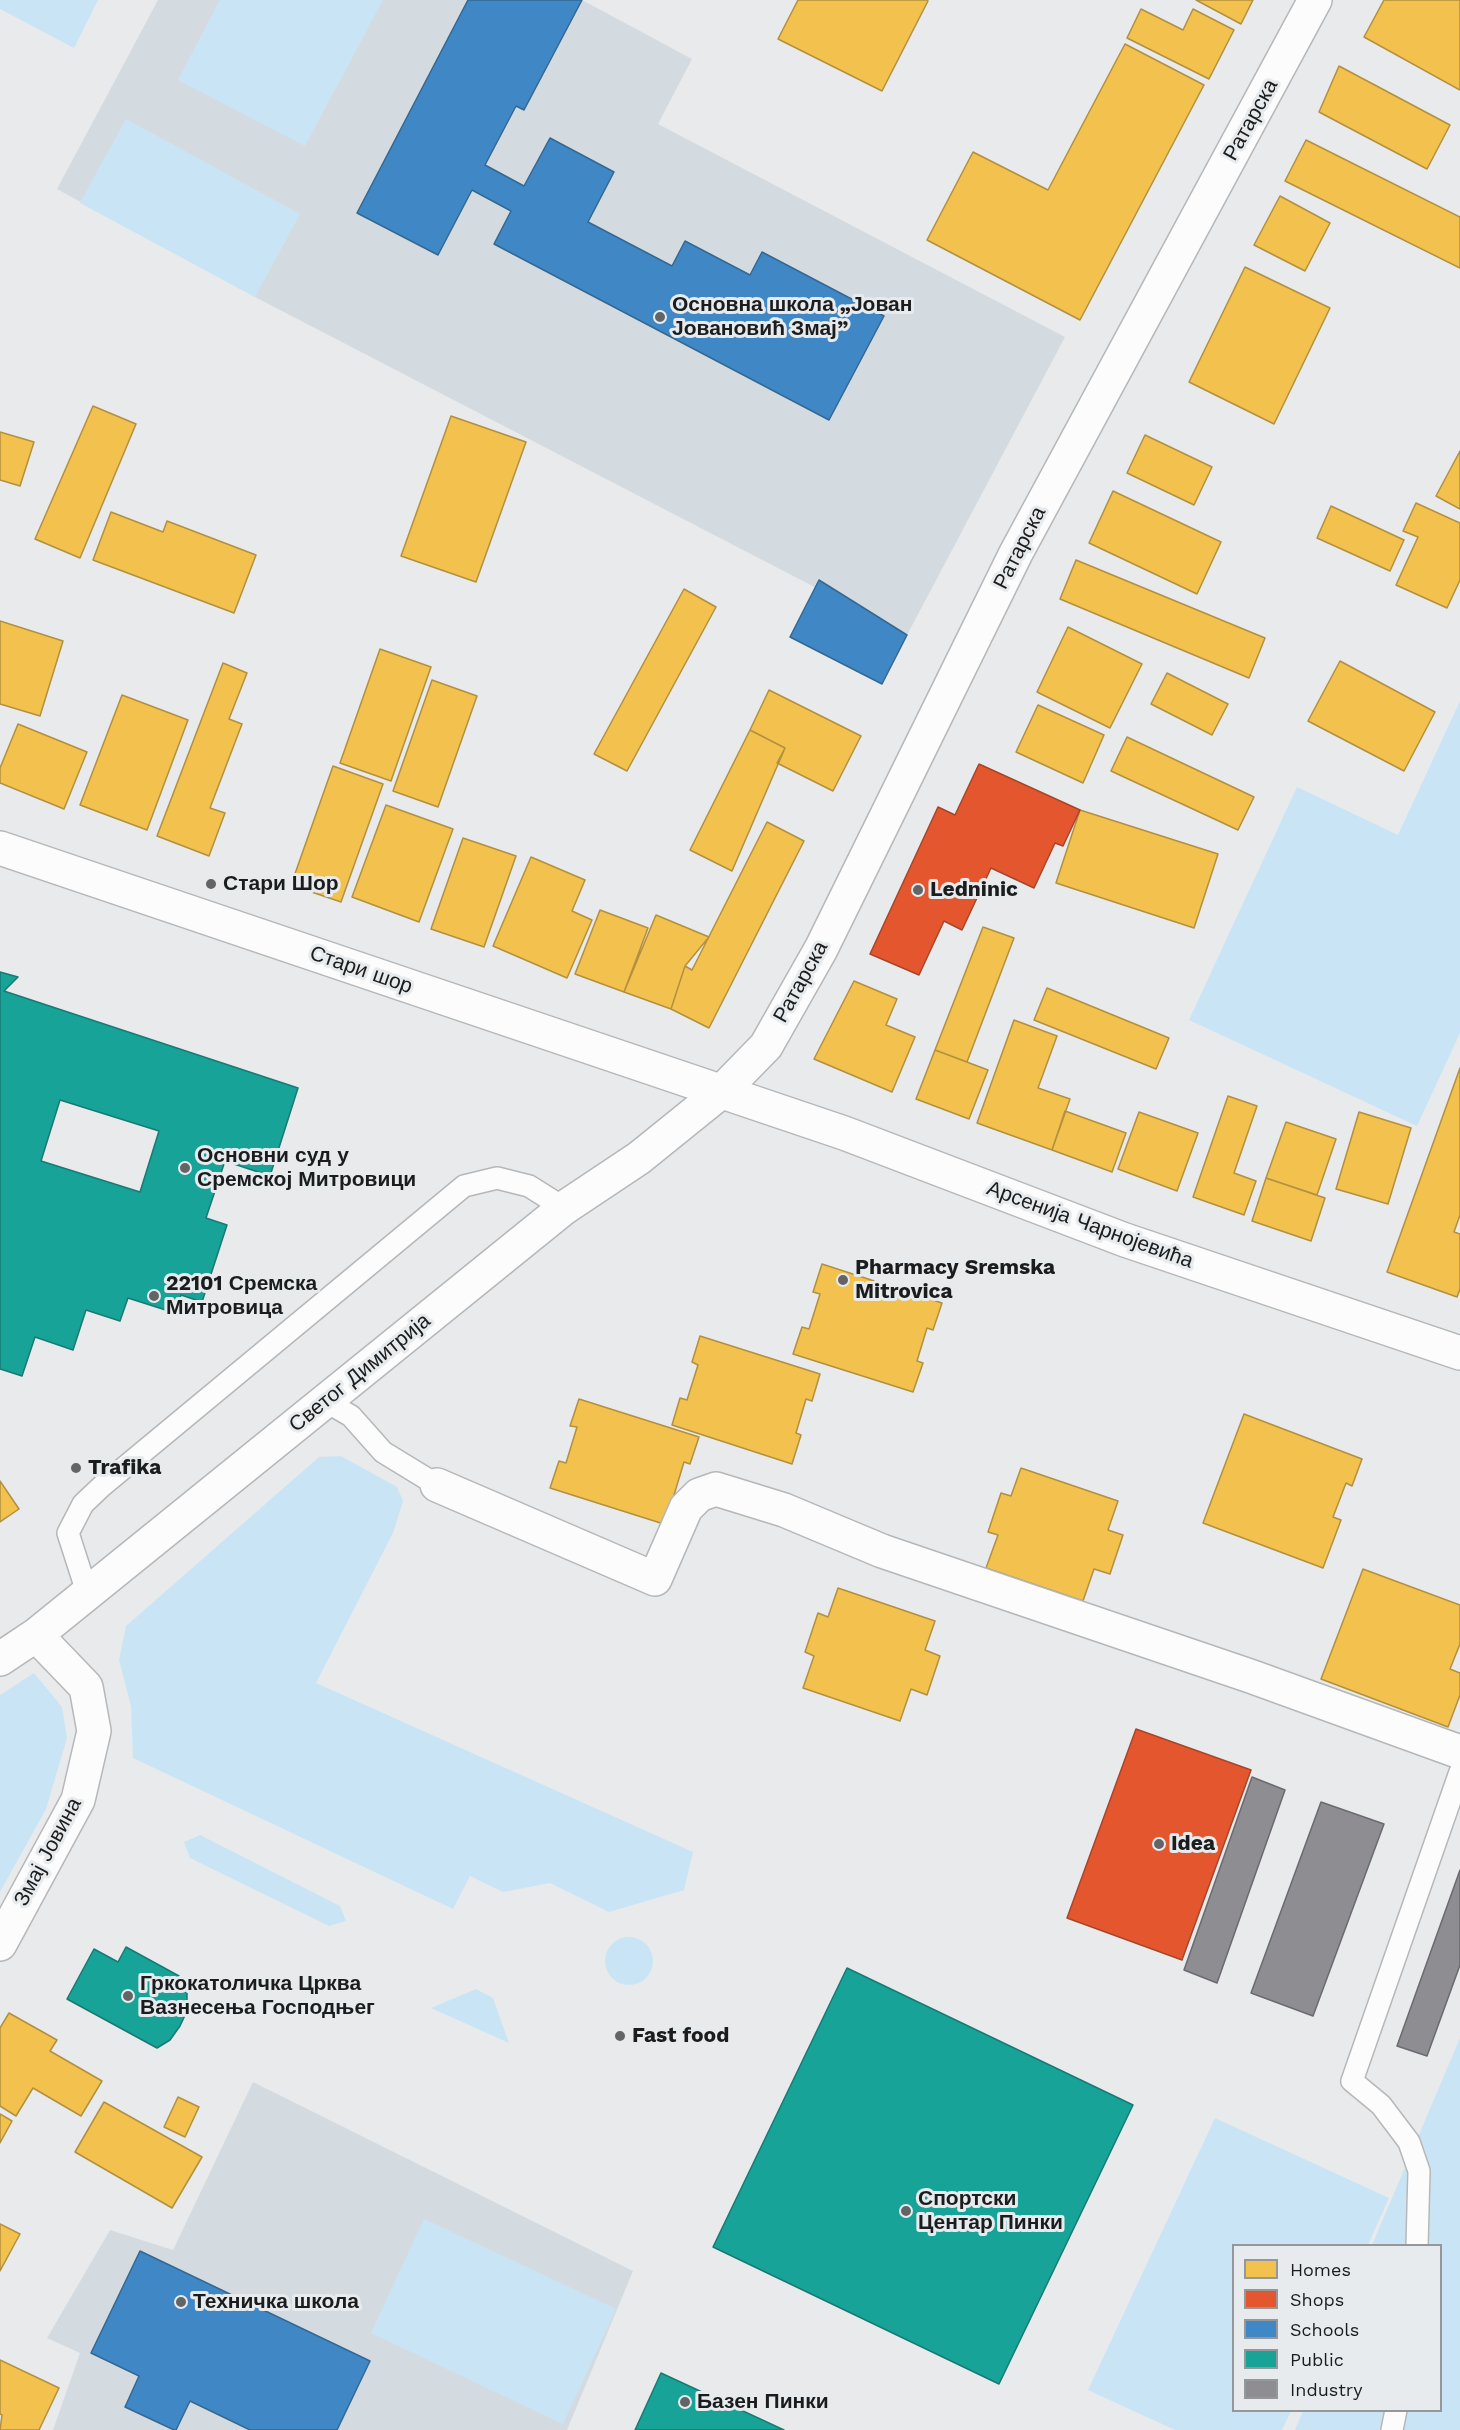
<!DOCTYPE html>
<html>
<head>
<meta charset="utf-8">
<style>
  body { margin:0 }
  #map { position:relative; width:1460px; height:2430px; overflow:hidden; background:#e8eaec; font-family:"Work Sans",sans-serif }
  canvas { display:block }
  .legend { position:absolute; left:1232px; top:2244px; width:210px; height:168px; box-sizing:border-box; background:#e7ebed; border:2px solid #95989a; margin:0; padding:8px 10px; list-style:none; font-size:18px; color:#1b1c1d }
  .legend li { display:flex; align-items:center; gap:12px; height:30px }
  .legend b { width:30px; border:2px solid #95989a }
</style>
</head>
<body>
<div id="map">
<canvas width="1460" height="2430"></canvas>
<ul class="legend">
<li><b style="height:16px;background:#f2c14e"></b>Homes</li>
<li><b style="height:16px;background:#e4572e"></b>Shops</li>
<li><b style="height:16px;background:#3f88c5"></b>Schools</li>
<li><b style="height:16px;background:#17a398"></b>Public</li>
<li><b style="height:16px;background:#8d8d92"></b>Industry</li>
</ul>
</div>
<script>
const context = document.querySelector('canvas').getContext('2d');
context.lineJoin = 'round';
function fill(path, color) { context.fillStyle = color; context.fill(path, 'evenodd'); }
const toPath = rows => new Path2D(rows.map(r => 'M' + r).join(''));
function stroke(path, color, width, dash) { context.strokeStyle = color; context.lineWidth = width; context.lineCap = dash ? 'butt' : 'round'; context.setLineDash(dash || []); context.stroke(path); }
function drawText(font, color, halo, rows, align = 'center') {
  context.font = font + ' "Work Sans",sans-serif'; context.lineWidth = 6; context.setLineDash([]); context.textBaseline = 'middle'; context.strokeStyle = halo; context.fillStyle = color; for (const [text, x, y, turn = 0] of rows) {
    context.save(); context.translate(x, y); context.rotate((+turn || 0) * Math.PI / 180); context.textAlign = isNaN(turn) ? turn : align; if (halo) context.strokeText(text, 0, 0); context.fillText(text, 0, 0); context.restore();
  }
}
const built = toPath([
  [158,0,582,0,692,59,658,124,1065,337,907,635,255,297,57,189],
  [253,2082,633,2271,567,2430,53,2430,80,2353,47,2338,110,2230,173,2250]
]);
const green = toPath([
  [0,0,98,0,74,48,0,9],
  [220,0,383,0,305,146,178,80],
  [126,119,300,214,255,297,80,203],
  [1460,701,1460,1033,1417,1126,1189,1020,1297,787,1398,835],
  [341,1456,397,1487,403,1501,393,1533,316,1683,693,1852,684,1890,609,1912,550,1883,503,1892,470,1876,453,1909,133,1758,131,1706,119,1660,126,1626,319,1457],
  [34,1673,62,1707,67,1738,46,1809,0,1892,0,1695],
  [200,1835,340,1906,346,1921,329,1926,190,1858,184,1842],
  '605 1961a24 24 0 1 1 48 0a24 24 0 1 1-48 0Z',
  [476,1989,493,1998,509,2043,431,2008],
  [1460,2038,1460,2430,1295,2430,1303,2411,1440,2410,1440,2246,1372,2245],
  [1215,2118,1389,2198,1368,2245,1234,2246,1234,2410,1291,2411,1282,2430,1175,2430,1088,2390],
  [424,2219,616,2309,563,2424,371,2333]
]);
const homes = toPath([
  [798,0,927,0,928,1,882,91,778,39,798,0],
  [1196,0,1253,0,1241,24,1196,0],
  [1384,0,1460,0,1460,90,1364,37,1384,0],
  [1141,9,1183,30,1193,9,1234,30,1209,79,1127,38,1141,9],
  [1125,44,1204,85,1080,320,927,240,973,152,1048,190,1125,44],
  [1339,66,1450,125,1427,169,1319,112,1339,66],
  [1306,140,1460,217,1460,268,1285,181,1306,140],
  [1280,196,1330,223,1305,271,1254,245,1280,196],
  [1245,267,1330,308,1274,424,1189,382,1245,267],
  [93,406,136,424,80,558,35,539,93,406],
  [451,416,526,442,476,582,401,556,451,416],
  [0,432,34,442,20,486,0,480,0,432],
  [1145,435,1212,467,1194,505,1127,473,1145,435],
  [1460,451,1460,509,1436,496,1460,451],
  [1113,491,1221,542,1197,594,1089,543,1113,491],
  [1416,503,1460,523,1460,580,1447,608,1396,585,1418,537,1403,531,1416,503],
  [1331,506,1404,540,1390,571,1317,538,1331,506],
  [111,512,163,532,167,521,256,555,234,613,93,560,111,512],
  [1076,560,1265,638,1249,678,1060,599,1076,560],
  [684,589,716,607,627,771,594,754,684,589],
  [0,621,63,641,40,716,0,704,0,621],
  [1068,627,1142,664,1110,728,1037,692,1068,627],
  [380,649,431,667,391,781,340,763,380,649],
  [1340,661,1435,712,1404,771,1308,721,1340,661],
  [223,663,247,673,229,719,242,724,210,808,225,813,209,856,157,836,223,663],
  [1167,673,1228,704,1212,735,1151,704,1167,673],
  [432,680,477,696,438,807,393,791,432,680],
  [769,690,861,736,833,791,777,763,785,748,750,730,769,690],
  [122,695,188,720,147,830,80,805,122,695],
  [1038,705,1104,735,1083,783,1016,752,1038,705],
  [18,724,87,752,64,809,0,783,0,768,18,724],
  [750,730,785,748,732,871,690,850,750,730],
  [1127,737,1254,797,1238,830,1111,771,1127,737],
  [333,766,383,784,341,902,291,885,333,766],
  [386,805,453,829,419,922,352,897,386,805],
  [1080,810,1218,854,1194,928,1056,883,1080,810],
  [767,822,804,841,709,1028,671,1009,685,966,692,970,767,822],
  [463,838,516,856,484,947,431,929,463,838],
  [531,857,585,880,572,911,592,920,567,978,493,946,531,857],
  [600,910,648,928,624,992,575,974,600,910],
  [656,915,709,937,685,966,671,1009,624,992,656,915],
  [983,927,1014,938,967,1062,935,1050,983,927],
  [854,981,897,999,886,1025,915,1037,892,1092,814,1059,854,981],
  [1047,988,1169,1038,1156,1069,1034,1020,1047,988],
  [1014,1020,1057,1036,1038,1088,1070,1099,1052,1150,977,1123,1014,1020],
  [935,1050,988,1070,969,1119,916,1099,935,1050],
  [1460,1068,1460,1215,1454,1232,1460,1234,1460,1289,1457,1297,1387,1272,1460,1068],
  [1228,1096,1257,1106,1234,1173,1256,1181,1244,1215,1193,1197,1228,1096],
  [1065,1111,1126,1133,1112,1172,1052,1150,1065,1111],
  [1139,1112,1198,1133,1177,1191,1118,1169,1139,1112],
  [1359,1112,1411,1128,1388,1204,1336,1189,1359,1112],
  [1286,1122,1336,1139,1317,1195,1266,1178,1286,1122],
  [1266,1178,1325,1198,1311,1241,1252,1221,1266,1178],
  [822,1264,942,1303,933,1330,927,1328,917,1361,923,1363,913,1392,793,1354,802,1327,809,1329,820,1294,813,1292,822,1264],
  [700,1336,820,1374,812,1401,806,1399,796,1433,801,1435,792,1464,672,1425,680,1398,687,1400,698,1365,692,1362,700,1336],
  [579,1399,699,1437,690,1464,684,1462,674,1495,679,1497,670,1526,550,1488,559,1461,566,1463,577,1427,570,1426,579,1399],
  [1244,1414,1362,1459,1352,1486,1346,1483,1333,1517,1341,1520,1323,1568,1203,1523,1244,1414],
  [1021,1468,1118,1501,1108,1530,1123,1535,1110,1574,1094,1569,1083,1601,986,1568,998,1535,988,1532,1001,1493,1011,1496,1021,1468],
  [0,1481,19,1509,0,1522,0,1481],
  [1363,1569,1460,1605,1460,1644,1450,1669,1460,1673,1460,1695,1448,1727,1321,1679,1363,1569],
  [838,1588,935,1621,925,1650,940,1656,927,1695,911,1689,900,1721,803,1688,814,1656,805,1652,818,1613,828,1617,838,1588],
  [9,2013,57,2040,50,2051,102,2081,81,2116,33,2088,16,2116,0,2106,0,2028,9,2013],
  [178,2097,199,2107,185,2137,164,2127,178,2097],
  [104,2102,202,2157,172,2208,75,2152,104,2102],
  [0,2114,12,2121,0,2143,0,2114],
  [0,2224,20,2234,0,2271,0,2224],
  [0,2360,59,2388,39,2430,0,2430,2,2415,0,2414,0,2360]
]);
const shops = toPath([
  [979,764,1080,810,1063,846,1055,843,1034,888,991,868,962,930,944,921,919,975,870,954,938,807,955,815,979,764],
  [1136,1729,1251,1770,1182,1960,1067,1918,1136,1729]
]);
const schools = toPath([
  [468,0,582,0,524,110,516,106,485,165,524,186,550,138,614,172,588,222,672,266,685,241,750,275,762,252,884,316,829,420,494,244,511,211,472,190,438,255,357,213,468,0],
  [819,580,907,635,882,684,790,637,819,580],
  [140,2251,370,2361,337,2430,250,2430,190,2401,176,2430,174,2430,125,2407,139,2376,91,2353,140,2251]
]);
const public = toPath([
  [0,972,18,977,4,991,298,1088,270,1176,225,1161,206,1218,227,1225,202,1302,181,1295,175,1313,128,1298,120,1321,86,1310,73,1350,35,1337,22,1376,0,1369,0,972],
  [60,1100,159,1131,140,1192,41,1161,60,1100],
  [126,1947,179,1976,173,1986,187,1993,187,2011,180,2026,170,2040,157,2048,67,1999,94,1949,118,1962,126,1947],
  [847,1968,1133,2105,999,2384,713,2247,847,1968],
  [661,2373,784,2430,635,2430,661,2373]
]);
const industry = toPath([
  [1252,1777,1285,1790,1217,1983,1184,1970,1252,1777],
  [1321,1802,1384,1824,1313,2016,1251,1993,1321,1802],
  [1460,1870,1460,1965,1427,2056,1397,2046,1460,1870]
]);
const service = toPath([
  [325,1401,351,1416,383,1452,437,1485],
  [87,1592,68,1533,83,1504,102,1486,464,1186,497,1178,529,1186,564,1208],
  [1417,2246,1419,2171,1409,2142,1381,2105,1352,2081,1460,1772],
  [1392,2430,1396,2410]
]);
const minor = toPath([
  [437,1485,655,1579,686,1508,699,1495,716,1489,784,1510,882,1551,1250,1676,1460,1752],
  [0,1659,36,1635,564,1208,639,1158,722,1091,766,1046,821,949,1016,553,1315,0],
  [0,1944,78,1800,94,1731,86,1687,36,1635]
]);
const secondary = toPath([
  [0,848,844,1133,1125,1240,1460,1353]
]);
const markers = [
  [660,317,6,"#636465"],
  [211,884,6,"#636465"],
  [918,890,6,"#636465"],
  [185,1168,6,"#636465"],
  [843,1280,6,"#636465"],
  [154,1296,6,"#636465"],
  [76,1468,6,"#636465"],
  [1159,1844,6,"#636465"],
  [128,1996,6,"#636465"],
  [620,2036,6,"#636465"],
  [906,2211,6,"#636465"],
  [181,2302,6,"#636465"],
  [685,2402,6,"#636465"]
];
const streetNames = [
  ["Ратарска",1251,120,-61],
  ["Ратарска",1020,548,-63],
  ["Стари шор",361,970,19],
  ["Ратарска",801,982,-61],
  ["Арсенија Чарнојевића",1090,1225,20],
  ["Светог Димитрија",360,1373,-39],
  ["Змај Јовина",48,1852,-62]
];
const poiNames = [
  ["Основна школа „Јован",672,305],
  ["Јовановић Змај”",672,329],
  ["Стари Шор",223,884],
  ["Ledninic",930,890],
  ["Основни суд у",197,1156],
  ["Сремској Митровици",197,1180],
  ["Pharmacy Sremska",855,1268],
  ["Mitrovica",855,1292],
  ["22101 Сремска",166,1284],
  ["Митровица",166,1308],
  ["Trafika",88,1468],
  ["Idea",1171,1844],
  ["Гркокатоличка Црква",140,1984],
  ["Вазнесења Господњег",140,2008],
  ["Fast food",632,2036],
  ["Спортски",918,2199],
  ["Центар Пинки",918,2223],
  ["Техничка школа",193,2302],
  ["Базен Пинки",697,2402]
];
fill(built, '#d4dbe0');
fill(green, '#c9e5f5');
fill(homes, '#f2c14e');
stroke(homes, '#b2903f', 1.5);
fill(shops, '#e4572e');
stroke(shops, '#a84529', 1.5);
fill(schools, '#3f88c5');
stroke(schools, '#346893', 1.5);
fill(public, '#17a398');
stroke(public, '#187a73', 1.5);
fill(industry, '#8d8d92');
stroke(industry, '#6b6b6f', 1.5);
stroke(service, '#b6b7b8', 24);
stroke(minor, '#b6b7b8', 36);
stroke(secondary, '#b6b7b8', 36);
stroke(service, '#fcfcfc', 21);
stroke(minor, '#fcfcfc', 33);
stroke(secondary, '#fcfcfc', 33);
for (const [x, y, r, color] of markers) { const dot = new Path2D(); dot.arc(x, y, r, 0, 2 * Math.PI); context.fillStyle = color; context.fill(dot); stroke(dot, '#e7ebed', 2); }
drawText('21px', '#1b1c1d', '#e7ebed', streetNames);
drawText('bold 21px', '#1b1c1d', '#e7ebed', poiNames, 'left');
</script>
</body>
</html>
